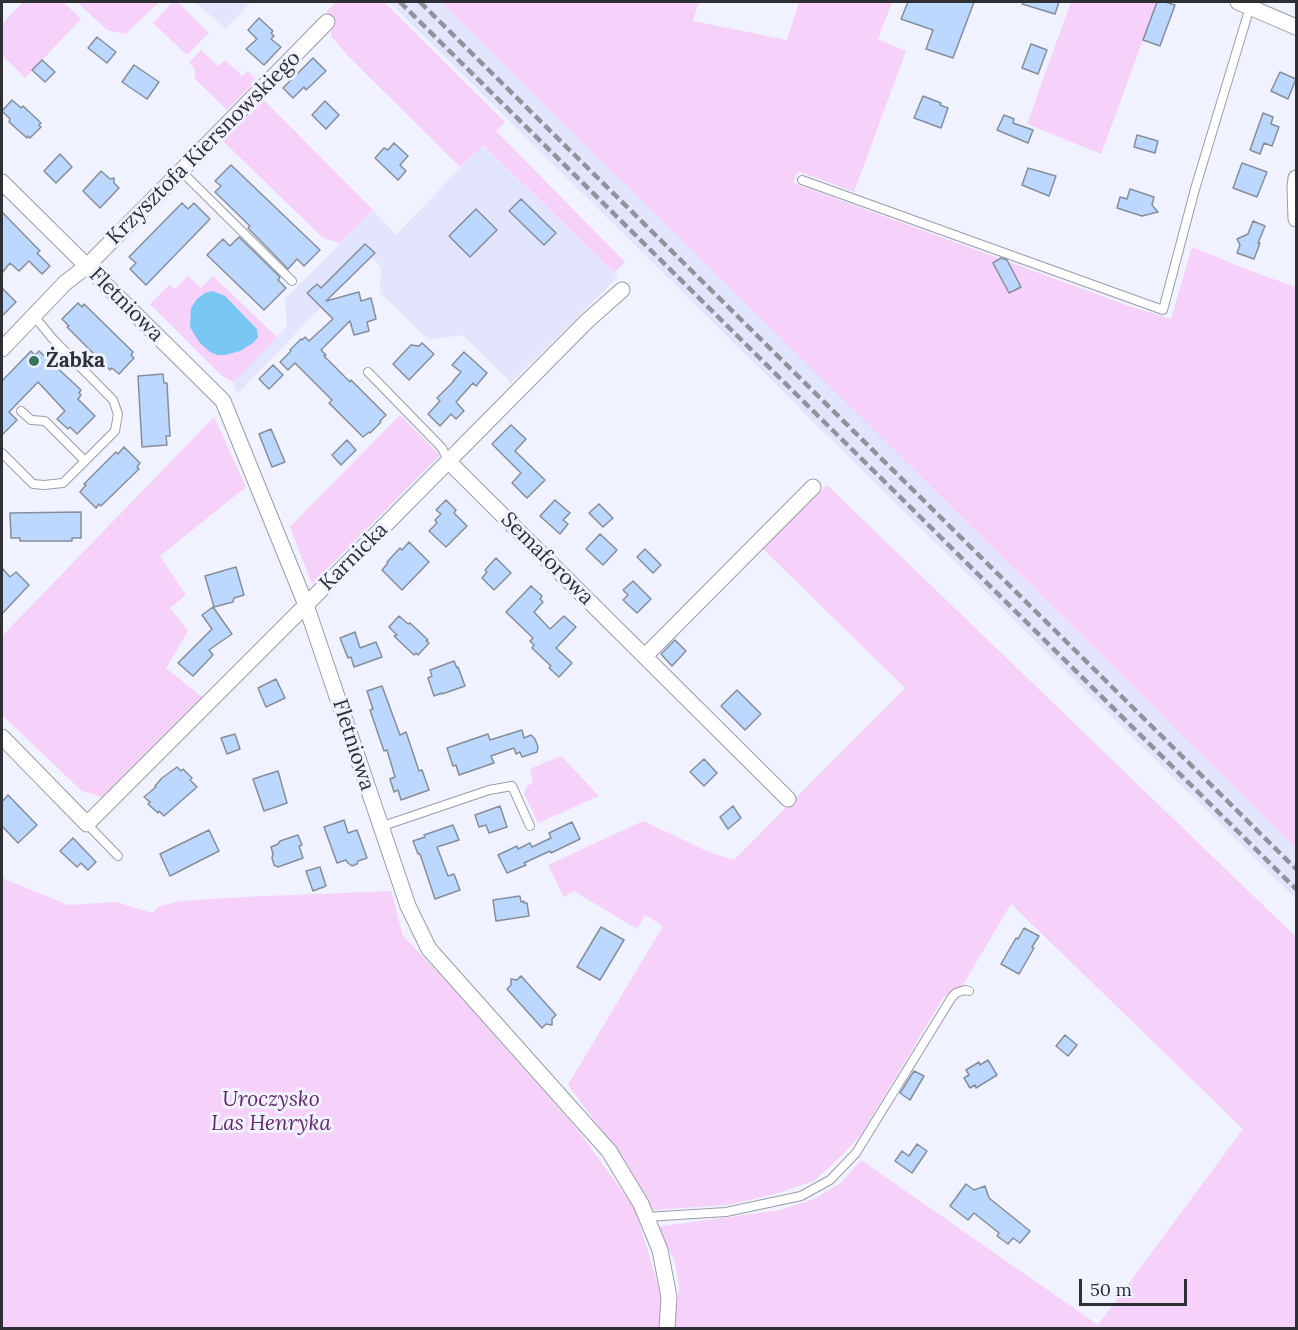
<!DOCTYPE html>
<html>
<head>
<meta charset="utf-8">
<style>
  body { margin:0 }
  #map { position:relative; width:1298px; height:1330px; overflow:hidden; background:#f0f2ff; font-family:Lora,serif }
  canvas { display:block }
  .frame { position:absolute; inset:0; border:3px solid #2f3036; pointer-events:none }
  .scale { position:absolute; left:1079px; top:1279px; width:108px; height:27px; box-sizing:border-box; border:3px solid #2f3036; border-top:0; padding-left:8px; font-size:18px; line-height:21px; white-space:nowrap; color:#2f3036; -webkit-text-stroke:4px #f0f2ff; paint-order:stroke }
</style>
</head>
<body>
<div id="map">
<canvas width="1298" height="1330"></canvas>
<div class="frame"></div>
<div class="scale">50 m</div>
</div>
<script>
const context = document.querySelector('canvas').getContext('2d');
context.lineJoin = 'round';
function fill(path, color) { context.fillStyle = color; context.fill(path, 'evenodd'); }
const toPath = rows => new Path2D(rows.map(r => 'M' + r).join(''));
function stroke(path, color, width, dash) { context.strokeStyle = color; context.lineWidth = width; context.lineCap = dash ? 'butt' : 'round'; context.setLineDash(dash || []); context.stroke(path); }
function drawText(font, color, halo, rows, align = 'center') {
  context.font = font + ' Lora,serif'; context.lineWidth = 6; context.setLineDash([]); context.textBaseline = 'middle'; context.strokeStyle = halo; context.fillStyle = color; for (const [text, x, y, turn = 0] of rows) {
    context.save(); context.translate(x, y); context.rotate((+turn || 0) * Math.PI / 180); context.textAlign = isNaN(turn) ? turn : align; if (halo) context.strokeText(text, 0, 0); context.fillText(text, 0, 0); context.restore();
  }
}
const built = toPath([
  [196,2,251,2,225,29],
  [389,2,441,2,1296,848,1296,899],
  [482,145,618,277,510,384,508,379,462,335,429,340,380,293,381,267,370,257,321,307,237,394,233,382,287,326,285,299,373,210,396,235]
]);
const green = toPath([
  [23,2,63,2,81,19,25,78,2,55,2,24],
  [77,2,159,2,126,34,107,30],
  [173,2,177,2,209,33,187,55,153,23],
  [336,2,384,2,505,122,496,131,625,262,614,273,483,145,460,167,348,56,331,36,333,20,326,12],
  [441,2,699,2,693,21,787,40,799,2,892,2,878,39,906,51,854,192,798,171,793,183,1132,307,1171,319,1192,247,1256,273,1296,287,1296,848],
  [1071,2,1157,2,1101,154,1027,124],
  [201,50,218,66,225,60,242,76,248,71,257,80,227,110,195,79,195,69,189,62],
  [264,100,373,210,340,243,323,238,223,141],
  [188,276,201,288,213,276,277,337,233,382,221,375,150,304,169,285,175,289],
  [213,291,225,296,257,329,225,355,217,355,210,352],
  [400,415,440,455,312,584,290,527],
  [214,417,246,487,160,556,186,595,170,608,188,631,166,668,203,698,102,797,82,791,2,715,2,636],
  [827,485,1296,937,1296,1328,675,1328,679,1286,675,1261,656,1227,780,1210,814,1199,841,1183,861,1160,1098,1325,1243,1129,1011,904,961,988,954,990,943,998,861,1135,838,1159,814,1181,775,1194,727,1205,653,1210,627,1164,568,1085,663,926,645,915,637,929,574,891,564,897,548,865,643,821,709,852,734,860,905,688,762,548],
  [561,756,599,796,538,823,524,793,527,786,533,783,530,769],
  [2,878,68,905,116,902,152,913,160,906,181,901,243,897,391,891,403,936,447,982,577,1129,635,1209,662,1299,660,1328,2,1328]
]);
const water = toPath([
  [213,291,225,296,257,329,258,337,253,343,240,351,225,355,217,355,210,352,199,342,190,327,191,308,197,299,205,293]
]);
const building = toPath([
  [908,2,974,2,953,58,926,49,933,30,901,19,908,2],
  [1023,2,1059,2,1055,14,1022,4,1023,2],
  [1157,2,1165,2,1175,5,1160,46,1143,40,1157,2],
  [259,18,273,31,271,33,274,36,271,39,281,47,264,65,246,49,257,39,248,30,259,18],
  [97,37,116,52,107,63,88,48,97,37],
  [1031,44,1047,50,1038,74,1022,68,1031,44],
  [313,58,326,71,306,90,304,87,293,98,283,88,313,58],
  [42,60,55,72,45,82,32,70,42,60],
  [134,65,159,82,147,99,122,82,134,65],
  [1280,72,1296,79,1288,99,1271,91,1280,72],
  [923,96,941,103,940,105,948,108,941,128,914,118,923,96],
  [12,100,21,108,23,106,41,123,39,125,41,127,30,138,28,136,27,138,9,122,10,119,2,111,12,100],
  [325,101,339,115,326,129,312,115,325,101],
  [1263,113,1273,117,1271,124,1279,127,1272,146,1264,143,1260,154,1250,150,1263,113],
  [1004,115,1014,119,1013,123,1033,130,1028,143,997,130,1004,115],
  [1137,135,1158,141,1155,153,1134,147,1137,135],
  [394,143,408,156,400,165,406,171,398,180,375,158,384,148,388,150,394,143],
  [60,154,72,167,56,183,44,171,60,154],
  [1242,163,1267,172,1257,197,1233,188,1242,163],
  [231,165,320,250,304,266,297,259,288,269,248,228,250,226,215,192,221,186,215,181,231,165],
  [1028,168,1056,176,1049,196,1022,185,1028,168],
  [101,171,110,179,114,178,114,183,119,188,100,208,83,191,101,171],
  [1130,189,1154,197,1152,205,1158,212,1142,216,1117,208,1120,197,1127,199,1130,189],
  [521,199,556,233,544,245,509,211,521,199],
  [182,203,188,209,194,203,210,219,146,285,130,269,136,263,129,257,182,203],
  [476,209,497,230,470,257,449,236,476,209],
  [2,212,40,251,37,253,50,266,42,274,29,261,19,271,10,263,2,273,2,212],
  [1253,221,1265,226,1258,243,1260,243,1254,259,1237,253,1240,245,1237,239,1248,234,1253,221],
  [239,237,280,277,278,280,286,288,264,310,207,255,223,239,230,246,239,237],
  [365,244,375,253,326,301,359,292,361,301,371,298,376,319,367,322,369,331,354,335,350,321,321,350,326,355,324,356,350,382,351,380,386,415,380,421,381,422,370,433,369,432,363,437,329,403,332,400,295,363,288,370,280,362,291,351,290,350,301,339,302,340,305,337,309,341,333,319,307,293,317,284,321,288,365,244],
  [1001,258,1007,260,1021,287,1009,293,993,263,1001,258],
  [2,288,16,302,2,316,2,288],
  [78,303,82,307,84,304,133,352,131,355,134,358,119,374,112,368,110,370,67,327,69,326,62,319,78,303],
  [422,343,434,354,409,380,393,364,411,345,419,346,422,343],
  [31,351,35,355,39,351,81,390,79,393,81,395,78,399,95,416,77,434,70,427,68,429,57,419,65,411,38,382,9,412,17,420,2,435,2,381,31,351],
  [464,352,487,373,476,386,473,383,456,402,464,411,456,419,451,414,440,426,428,414,440,401,437,398,454,381,453,381,461,372,452,365,464,352],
  [273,365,283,375,269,389,259,379,273,365],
  [163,374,164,383,167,383,169,420,170,436,166,436,167,445,142,447,138,376,163,374],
  [511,425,526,439,515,451,545,480,527,498,512,483,521,473,492,444,511,425],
  [271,429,285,462,272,467,259,434,271,429],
  [347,440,356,450,341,465,332,455,347,440],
  [124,447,140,463,137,467,139,469,101,506,99,504,96,508,80,492,86,485,84,484,116,452,118,454,124,447],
  [446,500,456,510,454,513,467,526,446,547,429,531,437,523,435,520,441,514,436,510,446,500],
  [555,500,570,513,563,520,568,524,560,534,540,516,555,500],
  [599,504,613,518,603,527,589,513,599,504],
  [81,512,81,538,72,538,72,541,20,541,20,538,11,538,10,513,81,512],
  [600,534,617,550,603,565,586,549,600,534],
  [409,542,429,562,402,590,382,570,388,563,387,562,400,548,402,550,409,542],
  [645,549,661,565,653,573,637,557,645,549],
  [496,558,511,573,494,590,482,578,487,572,485,570,496,558],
  [236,567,244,595,234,598,233,602,214,607,205,576,236,567],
  [2,568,10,577,16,572,29,585,2,614,2,568],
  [633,581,651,599,637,613,623,600,628,595,623,590,633,581],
  [531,586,542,596,540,599,543,602,534,612,550,629,564,616,576,627,556,648,572,663,559,677,549,668,551,666,532,648,534,645,530,641,533,638,506,612,531,586],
  [213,607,232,634,209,650,213,655,193,676,178,663,212,629,202,615,213,607],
  [399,616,408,624,410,623,428,640,426,641,429,643,418,655,416,653,414,655,394,636,397,635,389,627,399,616],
  [355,632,360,648,376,642,382,657,354,667,351,657,348,658,340,638,355,632],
  [675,640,686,651,672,666,661,654,675,640],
  [454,661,457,668,458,667,465,686,442,694,442,693,434,696,428,678,432,676,430,670,454,661],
  [276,679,285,698,266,707,258,688,276,679],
  [382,686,400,735,406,732,419,771,422,770,429,790,401,800,398,790,394,792,390,779,395,777,387,750,384,751,370,710,373,709,367,691,382,686],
  [737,690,761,714,745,730,721,706,737,690],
  [522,730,524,738,531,735,535,739,538,747,537,752,522,757,520,752,516,754,514,748,491,756,494,763,459,775,456,765,453,766,447,748,488,734,490,740,522,730],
  [235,734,240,749,227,754,221,738,235,734],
  [704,759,717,773,704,786,690,772,704,759],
  [177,767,181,771,183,769,192,778,190,780,197,787,164,816,159,811,158,813,148,804,150,802,144,797,156,787,155,786,162,778,177,767],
  [278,771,287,803,264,811,253,779,278,771],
  [8,795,37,825,18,843,2,826,2,802,8,795],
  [500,806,507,827,489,833,486,825,479,827,475,815,500,806],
  [733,806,741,818,728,829,720,817,733,806],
  [344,820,348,833,357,830,367,858,358,861,357,864,352,866,348,863,346,860,337,863,324,827,344,820],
  [572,822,580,839,551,853,550,851,524,863,526,865,507,873,498,855,517,846,518,849,530,843,532,847,551,838,549,833,572,822],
  [453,825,459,840,437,847,448,876,454,874,460,890,435,899,420,854,418,854,413,841,425,837,424,835,453,825],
  [209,830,219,851,170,876,160,854,209,830],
  [298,835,302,845,299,846,303,858,278,867,274,865,272,858,273,854,271,847,278,844,280,841,298,835],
  [73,838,96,862,88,870,81,863,77,867,60,851,73,838],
  [320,867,326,886,313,891,306,871,320,867],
  [520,896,521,902,524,901,524,903,527,903,529,916,496,921,493,900,520,896],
  [601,927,624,940,600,980,577,967,601,927],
  [1024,928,1039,936,1032,947,1034,948,1019,974,1001,964,1016,938,1018,939,1024,928],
  [521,976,556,1015,552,1019,552,1025,546,1024,542,1028,507,989,511,985,511,979,517,980,521,976],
  [1065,1035,1077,1045,1068,1056,1056,1046,1065,1035],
  [988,1060,997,1075,976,1088,975,1085,970,1088,964,1078,969,1075,966,1070,979,1062,980,1065,988,1060],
  [914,1071,924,1076,910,1100,900,1093,914,1071],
  [917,1144,927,1151,912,1173,895,1161,902,1151,909,1156,917,1144],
  [966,1184,974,1190,985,1186,989,1198,1030,1231,1020,1243,1013,1238,1008,1244,997,1236,999,1233,974,1213,968,1220,950,1206,966,1184]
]);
const service = toPath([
  [181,171,292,281],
  [802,180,1163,310,1195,189,1250,7],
  [368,372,442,448,448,461],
  [21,411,31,420,45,421,85,461],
  [2,453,33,484,44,485,63,483,115,431,118,414,113,400,52,338,34,316],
  [87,824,118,856],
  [380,827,489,790,512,786,530,826],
  [646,1217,726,1212,801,1196,830,1180,856,1153,952,997,956,993,965,990,969,991]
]);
const minor = toPath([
  [1238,2,1296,27],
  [1296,178,1295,187,1296,219],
  [2,182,223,401,306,605,408,906,429,949,609,1151,641,1204,660,1250,669,1297,667,1328],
  [2,349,65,283,87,266,181,171,327,22],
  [448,461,788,799],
  [645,656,813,487],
  [2,737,87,824,306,605,587,321,622,290]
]);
const rail = toPath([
  [400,2,1296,889],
  [420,2,1296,869]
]);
const markers = [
  [34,361,6,"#37735e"]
];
const streetNames = [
  ["Krzysztofa Kiersnowskiego",204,148,-45],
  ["Fletniowa",126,305,45],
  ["Karnicka",354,557,-45],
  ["Semaforowa",547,559,45],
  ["Fletniowa",353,745,72]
];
const poiNames = [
  ["Żabka",46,361]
];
const parkNames = [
  ["Uroczysko",271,1100],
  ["Las Henryka",271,1124]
];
fill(built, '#e2e5fc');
fill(green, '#f6d1fa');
fill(water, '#78c6f2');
fill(building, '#bdd8fe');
stroke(building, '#858e9a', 1.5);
stroke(service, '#9a9cab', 10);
stroke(minor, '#9a9cab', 17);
stroke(service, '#fff', 8);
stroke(minor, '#fff', 15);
stroke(rail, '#91929c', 4.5, [9, 4.5]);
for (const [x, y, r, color] of markers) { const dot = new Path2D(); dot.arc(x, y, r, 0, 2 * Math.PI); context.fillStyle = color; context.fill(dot); stroke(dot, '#f0f2ff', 2); }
drawText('21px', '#2f3036', '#f0f2ff', streetNames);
drawText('bold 21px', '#2f3036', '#f0f2ff', poiNames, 'left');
drawText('italic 21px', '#66276d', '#f0f2ff', parkNames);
</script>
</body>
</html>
